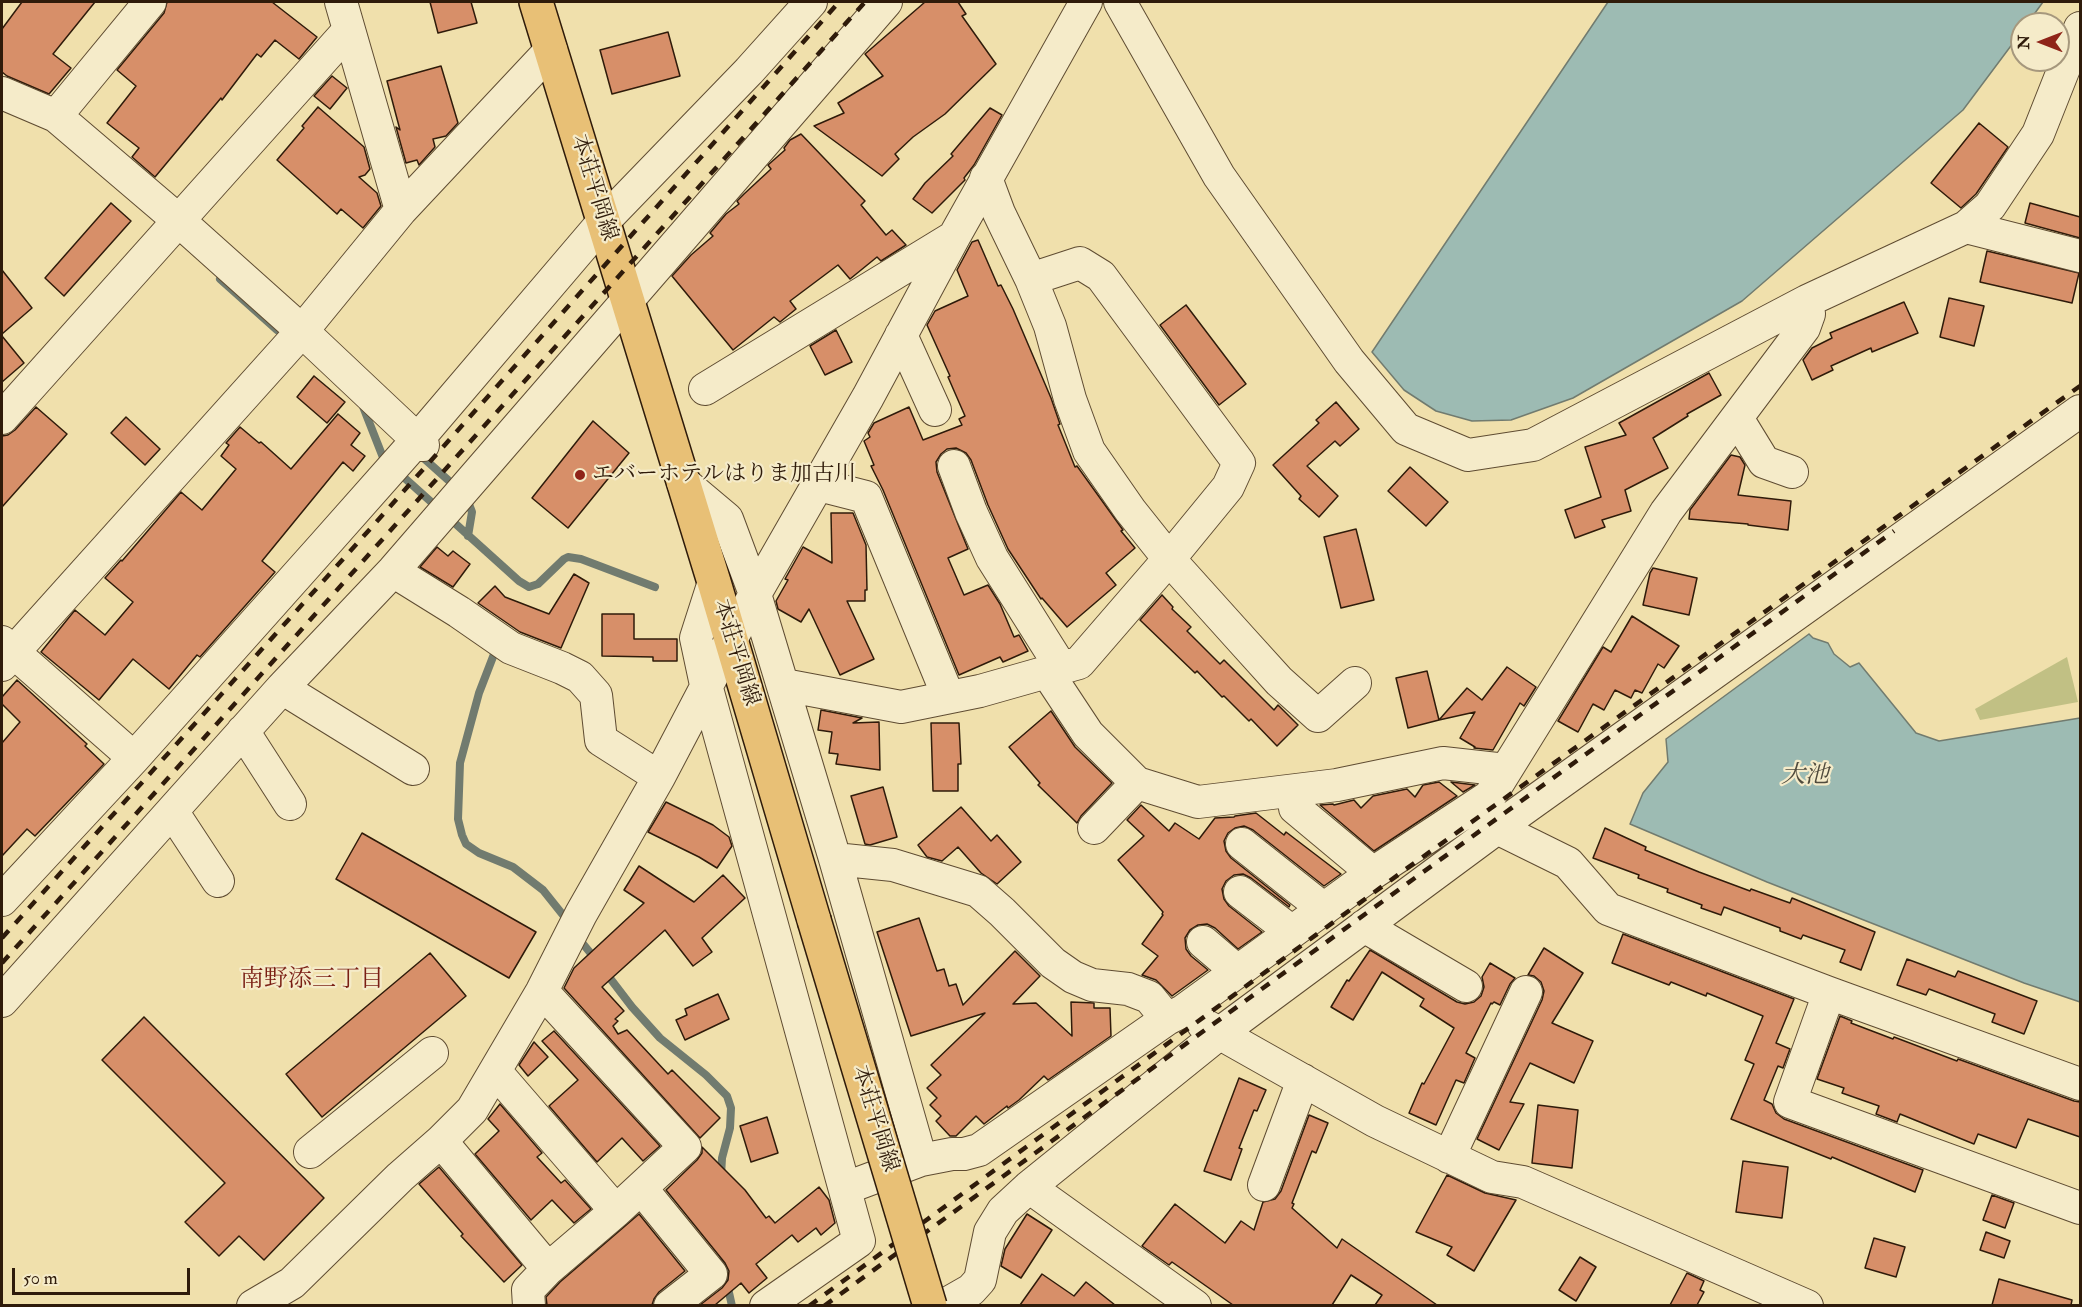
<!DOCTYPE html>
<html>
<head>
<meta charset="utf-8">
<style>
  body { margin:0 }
  #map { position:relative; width:2082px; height:1307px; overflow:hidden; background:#f0e0ac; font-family:"IM FELL Double Pica",serif }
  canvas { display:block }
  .frame { position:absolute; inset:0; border:3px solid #2f1b0a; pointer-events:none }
  .north { position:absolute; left:2010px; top:12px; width:60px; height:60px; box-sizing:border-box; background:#f5ebc9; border:2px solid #a6987d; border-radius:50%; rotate:270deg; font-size:16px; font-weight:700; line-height:24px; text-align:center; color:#2f1b0a }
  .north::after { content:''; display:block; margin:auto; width:21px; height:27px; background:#8f2418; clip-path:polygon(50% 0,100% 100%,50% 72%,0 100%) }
  .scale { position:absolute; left:12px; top:1268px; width:178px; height:27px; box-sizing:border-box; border:3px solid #2f1b0a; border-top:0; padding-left:8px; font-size:18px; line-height:21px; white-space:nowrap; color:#2f1b0a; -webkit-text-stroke:4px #f5ebc9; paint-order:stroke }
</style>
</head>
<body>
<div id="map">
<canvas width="2082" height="1307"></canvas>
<div class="frame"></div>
<div class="north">N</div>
<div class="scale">50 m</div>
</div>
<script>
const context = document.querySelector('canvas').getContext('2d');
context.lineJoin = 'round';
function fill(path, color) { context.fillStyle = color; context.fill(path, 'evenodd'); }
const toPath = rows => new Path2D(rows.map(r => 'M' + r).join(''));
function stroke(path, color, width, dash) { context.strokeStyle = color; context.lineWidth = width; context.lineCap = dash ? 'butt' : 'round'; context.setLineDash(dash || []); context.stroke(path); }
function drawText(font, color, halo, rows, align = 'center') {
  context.font = font + ' "IM FELL Double Pica","Noto Serif JP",serif'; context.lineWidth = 4.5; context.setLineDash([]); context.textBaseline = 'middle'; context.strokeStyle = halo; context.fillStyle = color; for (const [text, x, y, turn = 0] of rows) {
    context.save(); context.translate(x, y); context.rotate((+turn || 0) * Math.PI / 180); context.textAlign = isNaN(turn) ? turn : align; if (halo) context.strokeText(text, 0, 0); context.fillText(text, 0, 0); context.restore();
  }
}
const green = toPath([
  [2067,657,2078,702,1980,720,1975,709]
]);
const water = toPath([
  [1608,2,2043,2,2027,24,2022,24,2022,31,1963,110,1742,301,1573,398,1511,420,1472,421,1436,411,1404,390,1372,352,1608,2],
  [1809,634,1813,638,1828,643,1834,654,1850,667,1859,663,1916,733,1939,741,2080,718,2080,1002,2024,983,1767,882,1630,824,1643,793,1668,762,1666,739,1809,634]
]);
const stream = toPath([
  [220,279,277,330],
  [362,404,384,460,388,463],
  [419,454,457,488],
  [399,473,439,509],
  [467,499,472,512,468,536],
  [448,517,519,581,529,587,538,584,564,559,568,557,581,559,655,587],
  [496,649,479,693,460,763,458,819,462,835,466,844,479,853,513,867,543,890,567,920],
  [579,939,597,961],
  [606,973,632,1007,660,1038,706,1075,727,1096,731,1108,730,1128,722,1158,721,1176],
  [723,1251,724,1270,732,1306]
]);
const building = toPath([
  [22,2,95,2,53,54,71,68,49,94,7,76,2,72,2,29,22,2],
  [167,2,272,2,317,37,299,59,275,40,261,57,257,54,222,100,221,98,155,177,132,157,139,148,107,123,136,86,117,70,164,13,167,2],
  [430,2,471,2,477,23,438,33,430,2],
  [925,2,958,2,966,14,962,16,996,64,945,114,913,137,895,154,899,159,882,176,814,126,844,113,838,103,883,76,865,54,925,2],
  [668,32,680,76,612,94,600,50,668,32],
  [441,66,458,123,446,136,433,139,435,147,419,165,417,160,406,163,396,127,400,130,387,81,441,66],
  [332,76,347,88,330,109,314,96,332,76],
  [318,107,364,147,370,169,365,175,359,177,377,193,381,206,363,228,341,209,337,214,277,160,304,128,302,126,318,107],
  [990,108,1002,115,974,165,964,178,965,180,932,213,913,199,925,183,953,156,951,154,990,108],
  [1979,123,2008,147,1976,194,1961,208,1931,183,1979,123],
  [801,134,865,201,861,205,886,235,892,230,906,245,881,261,877,257,850,279,838,265,790,301,796,309,780,322,774,317,733,350,672,276,691,255,713,236,710,233,726,214,739,204,737,201,744,194,771,169,768,165,785,150,784,148,790,140,801,134],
  [111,203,131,221,64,296,45,278,111,203],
  [2030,203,2080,217,2080,238,2025,223,2030,203],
  [978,240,998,286,1001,285,1013,309,1051,398,1060,424,1058,425,1075,467,1077,466,1123,530,1121,531,1135,548,1106,573,1116,585,1067,627,1042,598,1041,599,1008,549,988,505,971,460,966,453,956,448,947,449,941,454,936,462,937,472,968,549,948,558,964,595,988,585,1000,604,1014,637,1019,635,1028,651,1003,662,1000,657,959,675,883,490,871,466,874,465,864,441,870,437,868,433,874,423,909,407,923,440,962,425,959,419,965,416,948,377,950,376,927,325,935,311,968,296,957,270,972,242,978,240],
  [1987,251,2079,273,2072,303,1980,282,1987,251],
  [2,270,32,308,2,334,2,270],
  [1949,298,1984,306,1974,346,1940,337,1949,298],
  [1904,302,1918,333,1872,352,1871,348,1831,366,1833,370,1812,380,1803,360,1812,348,1832,338,1830,333,1904,302],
  [1186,305,1246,384,1219,405,1160,325,1186,305],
  [836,330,852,362,825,375,810,346,836,330],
  [2,336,24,363,2,382,2,336],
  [1709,373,1721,395,1687,414,1688,416,1653,438,1668,468,1625,490,1631,511,1602,520,1605,527,1575,538,1565,510,1601,497,1585,447,1626,435,1619,423,1709,373],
  [314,376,345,402,327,423,297,397,314,376],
  [1336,402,1359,429,1340,446,1335,441,1307,466,1338,496,1319,517,1299,499,1301,496,1273,465,1319,423,1316,420,1336,402],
  [36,407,67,434,2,507,2,436,8,435,15,430,36,407],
  [338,414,360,433,351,445,365,456,353,471,343,462,262,561,275,572,200,657,197,655,169,689,133,659,99,700,41,652,75,610,105,635,133,602,105,578,121,560,122,561,181,492,202,510,236,469,221,456,229,445,226,443,240,427,259,443,261,442,291,469,338,414],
  [126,417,160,449,145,465,111,433,126,417],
  [593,421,629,453,568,528,532,498,593,421],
  [1731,455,1740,457,1745,465,1738,495,1791,501,1788,530,1748,525,1748,524,1689,519,1690,510,1731,455],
  [1410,467,1448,502,1426,526,1388,491,1410,467],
  [831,513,853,513,866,545,867,590,865,590,865,601,847,601,874,659,840,675,809,609,801,622,778,609,776,601,788,580,785,579,803,547,832,563,831,513],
  [1356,529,1374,600,1341,608,1324,537,1356,529],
  [437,547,448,556,453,551,470,564,453,587,420,567,437,547],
  [1653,568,1697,578,1689,615,1643,605,1650,573,1653,568],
  [574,574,589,583,561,648,520,632,478,603,495,586,505,597,549,614,574,574],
  [1162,595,1173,607,1172,609,1191,627,1187,631,1220,664,1224,660,1274,710,1278,705,1298,725,1277,746,1251,719,1249,721,1224,696,1222,697,1197,671,1195,673,1140,620,1162,595],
  [602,614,634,614,634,639,677,639,677,661,653,661,653,657,602,656,602,614],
  [1632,616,1679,646,1664,668,1658,664,1642,693,1635,690,1631,698,1615,690,1604,710,1593,704,1578,732,1558,721,1603,647,1611,652,1632,616],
  [1507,667,1536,687,1524,706,1520,703,1493,750,1474,748,1475,747,1460,738,1475,712,1439,720,1467,688,1482,700,1507,667],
  [1427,671,1439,720,1408,728,1396,678,1427,671],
  [17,680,87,744,85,746,104,764,35,836,27,829,2,856,2,743,20,722,2,704,2,697,17,680],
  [821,710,862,718,853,723,879,722,880,770,836,764,838,754,829,753,832,732,818,730,821,710],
  [1051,711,1075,747,1112,783,1081,816,1077,823,1038,785,1040,783,1009,747,1051,711],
  [931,723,959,723,961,764,958,764,958,791,933,791,931,723],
  [1439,782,1457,796,1374,851,1320,805,1333,804,1334,805,1354,800,1361,808,1373,796,1407,789,1415,797,1423,785,1439,782],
  [1451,782,1475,785,1463,792,1451,782],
  [883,787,897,837,870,845,865,844,851,796,883,787],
  [666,802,713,825,729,837,732,846,717,868,699,857,648,832,666,802],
  [1141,805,1169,831,1175,823,1199,839,1215,818,1234,817,1235,816,1256,813,1284,835,1286,832,1341,874,1324,886,1253,830,1244,826,1235,828,1228,833,1224,841,1226,851,1231,858,1290,905,1289,907,1251,878,1243,874,1234,875,1226,881,1222,889,1224,899,1229,906,1262,932,1238,949,1215,928,1207,924,1198,925,1190,930,1185,938,1186,949,1191,956,1208,970,1172,996,1156,980,1142,975,1158,956,1142,944,1163,915,1162,914,1163,912,1118,860,1144,836,1127,820,1141,805],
  [961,807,991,841,997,835,1021,862,997,884,981,873,958,847,942,861,927,857,918,845,961,807],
  [1605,828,1646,847,1645,850,1699,872,1750,891,1751,889,1790,903,1792,898,1875,932,1861,970,1840,962,1845,950,1803,935,1801,939,1780,931,1780,928,1724,907,1721,915,1701,908,1702,905,1667,892,1668,889,1638,878,1639,875,1593,858,1605,828],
  [362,833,536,932,509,978,336,879,362,833],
  [639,866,694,902,723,875,745,898,702,938,712,952,693,966,665,930,602,987,624,1011,615,1019,618,1021,613,1026,618,1034,627,1030,668,1074,672,1070,720,1118,700,1138,564,988,574,968,644,903,624,890,639,866],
  [919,918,937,971,944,969,949,986,956,984,963,1005,1015,951,1040,976,1013,1004,1036,1003,1072,1036,1071,1002,1094,1003,1094,1008,1110,1008,1111,1036,1048,1080,1044,1076,1019,1100,1008,1108,1007,1106,984,1124,976,1116,956,1136,950,1136,936,1121,941,1116,930,1105,937,1098,927,1088,941,1075,931,1065,985,1013,911,1036,877,932,919,918],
  [1623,934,1794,999,1776,1043,1790,1049,1783,1068,1778,1066,1764,1100,1772,1104,1776,1113,1784,1119,1923,1170,1915,1192,1832,1157,1831,1159,1731,1119,1754,1064,1745,1060,1763,1016,1707,993,1706,996,1671,982,1669,985,1612,963,1623,934],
  [1544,948,1583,973,1552,1023,1593,1041,1574,1083,1530,1063,1510,1102,1524,1104,1499,1150,1477,1139,1542,1000,1544,991,1541,982,1534,976,1528,975,1544,948],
  [1370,950,1457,1002,1465,1004,1474,1002,1481,996,1484,987,1482,977,1490,963,1515,978,1510,984,1500,1005,1494,1002,1492,1004,1491,1003,1466,1053,1475,1058,1464,1083,1456,1080,1436,1125,1409,1113,1422,1083,1424,1084,1454,1028,1420,1006,1424,999,1382,972,1353,1020,1331,1007,1347,980,1349,981,1370,950],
  [430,953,466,996,322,1117,286,1074,430,953],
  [1907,959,1955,977,1958,971,2037,1001,2024,1034,1992,1022,1995,1014,1929,989,1926,995,1897,985,1907,959],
  [718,994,729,1019,685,1040,676,1020,687,1015,685,1009,718,994],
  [1840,1016,1852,1021,1851,1023,1893,1039,1894,1037,1957,1061,1958,1059,2074,1101,2080,1102,2080,1137,2028,1119,2016,1148,1978,1134,1974,1144,1900,1114,1897,1122,1876,1114,1879,1106,1842,1093,1844,1088,1817,1079,1840,1016],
  [144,1017,324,1198,264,1260,239,1236,219,1256,185,1222,225,1183,102,1060,144,1017],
  [554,1031,660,1146,643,1161,622,1138,597,1162,549,1106,578,1080,542,1041,554,1031],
  [534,1042,548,1057,528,1076,519,1065,534,1042],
  [1239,1078,1266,1090,1257,1111,1254,1110,1239,1148,1242,1149,1231,1180,1204,1171,1239,1078],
  [500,1104,542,1153,537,1157,561,1183,565,1180,591,1209,574,1223,552,1200,531,1220,475,1154,499,1131,488,1119,500,1104],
  [1538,1105,1578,1110,1572,1168,1532,1163,1538,1105],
  [1309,1115,1328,1123,1316,1153,1312,1151,1292,1203,1294,1204,1292,1208,1337,1248,1342,1239,1437,1305,1375,1305,1382,1295,1351,1275,1332,1305,1233,1305,1172,1262,1169,1265,1142,1246,1175,1204,1225,1243,1241,1221,1254,1230,1263,1202,1275,1199,1281,1191,1309,1115],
  [767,1117,778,1153,751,1162,740,1126,767,1117],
  [702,1147,745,1190,766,1218,769,1216,775,1223,819,1187,829,1200,835,1223,821,1235,816,1228,798,1242,792,1235,756,1264,767,1278,749,1293,741,1283,715,1305,700,1305,722,1288,728,1280,729,1271,725,1263,666,1190,697,1160,702,1153,702,1147],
  [1743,1161,1788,1167,1782,1218,1736,1212,1743,1161],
  [439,1167,522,1265,504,1282,461,1236,463,1234,419,1184,439,1167],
  [1447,1175,1485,1193,1516,1200,1474,1271,1447,1255,1452,1247,1416,1232,1447,1175],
  [1992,1195,2014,1203,2005,1228,1983,1220,1992,1195],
  [639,1214,685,1271,659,1292,654,1299,652,1305,547,1305,546,1297,560,1282,639,1214],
  [1027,1214,1052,1230,1021,1278,1001,1266,1005,1249,1027,1214],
  [1986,1232,2010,1241,2004,1258,1980,1250,1986,1232],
  [1874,1238,1905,1247,1896,1277,1865,1268,1874,1238],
  [1580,1257,1596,1267,1576,1301,1559,1290,1580,1257],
  [1687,1273,1704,1281,1700,1290,1704,1292,1697,1305,1670,1305,1687,1273],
  [1042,1274,1074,1296,1086,1282,1115,1305,1020,1305,1042,1274],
  [1999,1279,2072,1300,2071,1305,1992,1305,1999,1279]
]);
const minor = toPath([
  [341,2,401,210],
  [1120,2,1219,176,1349,361,1406,429,1468,455,1533,445,1807,301,1966,227,1990,206,2038,134,2080,28],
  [2,93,56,116,178,220,302,331,423,445],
  [56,116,150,2],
  [986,178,999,213,1031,279,1050,326,1070,399,1089,451,1130,510,1169,559,1241,639,1279,681,1318,716,1355,683],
  [1966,227,2080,256],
  [1031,279,1080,263,1101,276,1239,463,1228,487,1169,559,1079,663,1047,672],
  [901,335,935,410],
  [705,389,954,237],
  [2,418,349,30],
  [1737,418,1764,462,1792,472],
  [954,466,971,512,992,558,1062,669],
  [683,482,727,519,755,594,835,859,921,1160],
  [819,485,866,497,948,696],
  [393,571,459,612,511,648,562,668,580,677,596,695,601,740,659,777],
  [714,582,696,638,706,685,859,1241,766,1306],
  [2,642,134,758],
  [2,665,302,331,401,210,551,50],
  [784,685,901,707,980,691,1047,672,1088,734,1137,783,1198,802,1337,785,1443,763,1506,770],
  [282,688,413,769],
  [243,731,290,804],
  [1295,808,1373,873],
  [172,811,218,881],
  [1094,828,1137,783],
  [1497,828,1568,863,1608,909,1829,993,2080,1084],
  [1242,844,1324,909],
  [835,859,893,865,978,891,1002,912,1053,963,1073,977,1092,985,1128,989,1149,997,1167,1019],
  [1240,892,1292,932],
  [2,900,134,758,325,544,418,439,603,222,749,71,811,2],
  [1364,926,1466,986],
  [1203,942,1237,971],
  [1829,993,1790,1102,2080,1208],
  [2,1001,282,688,393,571,886,2],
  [1203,1024,1375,1121,1492,1177,1523,1182,1807,1306],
  [495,1071,616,1211],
  [441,1141,548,1269,616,1211,685,1147,542,991],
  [310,1152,432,1053],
  [1449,1157,1526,992],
  [1264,1185,1303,1080],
  [1029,1187,1195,1306],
  [641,1188,711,1274,670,1306],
  [846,1188,921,1160,952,1154,964,1154,979,1150,1167,1019,1183,1011,1373,873,1490,796,1666,512,1804,328,1809,314,1807,301],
  [253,1306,292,1283,400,1177,441,1141,472,1110,542,991,581,914,659,777,755,594,868,397,954,237,1086,2],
  [529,1306,528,1290,548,1269],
  [943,1306,971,1290,980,1280,990,1232,1003,1211,1029,1187,1220,1033,1497,828,2080,411]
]);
const major = toPath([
  [536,2,714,582,814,920]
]);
const rail = toPath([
  [2,938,362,538,839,2],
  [2,963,865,2],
  [809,1306,1406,869,2080,386],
  [824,1306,1894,531]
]);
const majorBridge = toPath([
  [814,920,930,1306]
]);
const markers = [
  [580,475,6,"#8f2418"]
];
const streetNames = [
  ["本荘平岡線",593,188,73],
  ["本荘平岡線",735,653,73],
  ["本荘平岡線",874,1119,73]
];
const poiNames = [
  ["エバーホテルはりま加古川",592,475]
];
const waterNames = [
  ["大池",1805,777]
];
const neighbourhoodNames = [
  ["南野添三丁目",312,981]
];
fill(green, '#c1c084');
fill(water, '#9dbbb3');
stroke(water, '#717b6f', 1.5);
stroke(stream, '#717b6f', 8);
fill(building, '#d78f69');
stroke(building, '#2f1b0a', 1.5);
stroke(minor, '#5f4c32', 34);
stroke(major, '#2f1b0a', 36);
stroke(minor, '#f5ebc9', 32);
stroke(major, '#e8c076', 33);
stroke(rail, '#2f1b0a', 4.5, [10, 10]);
stroke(majorBridge, '#2f1b0a', 36, []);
stroke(majorBridge, '#e8c076', 33);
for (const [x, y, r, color] of markers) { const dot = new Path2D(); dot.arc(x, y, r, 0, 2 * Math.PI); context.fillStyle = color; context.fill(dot); stroke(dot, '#f5ebc9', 2); }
drawText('22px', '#2f1b0a', '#f5ebc9', streetNames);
drawText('22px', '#2f1b0a', '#f5ebc9', poiNames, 'left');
drawText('italic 24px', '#504b3d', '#f5ebc9', waterNames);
drawText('24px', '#7a1f14', '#f5ebc9', neighbourhoodNames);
</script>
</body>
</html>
